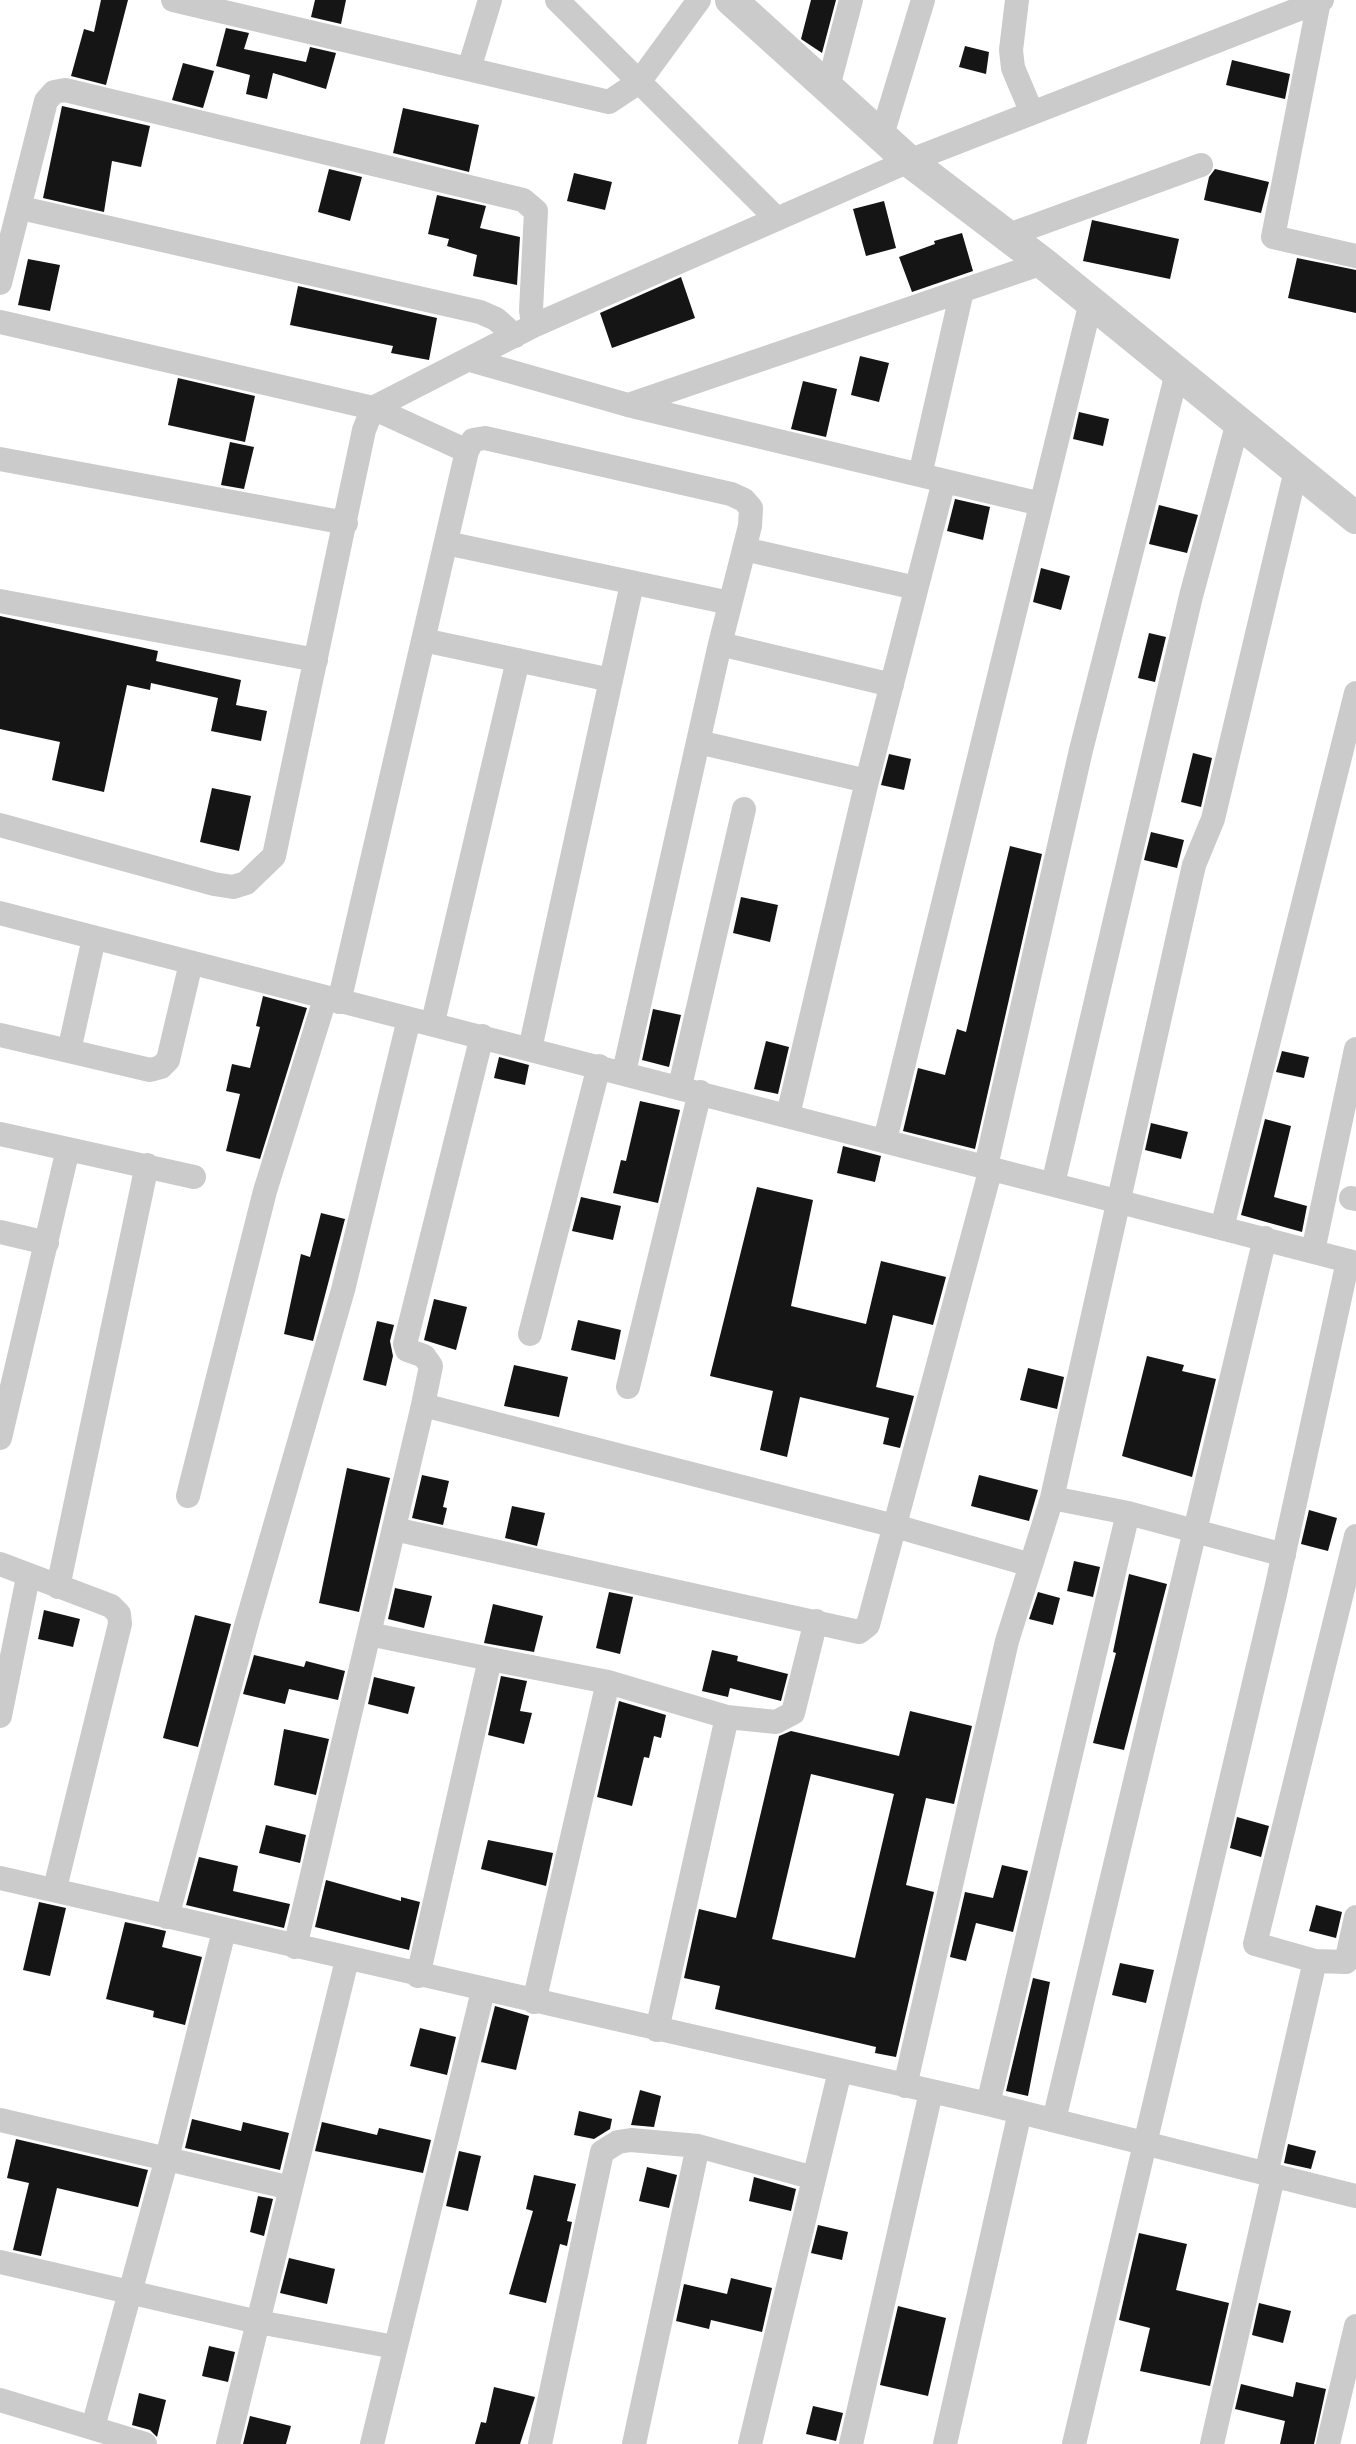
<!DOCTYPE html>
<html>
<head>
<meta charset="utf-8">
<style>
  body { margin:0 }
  canvas { display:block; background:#fff }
</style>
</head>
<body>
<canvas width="1356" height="2444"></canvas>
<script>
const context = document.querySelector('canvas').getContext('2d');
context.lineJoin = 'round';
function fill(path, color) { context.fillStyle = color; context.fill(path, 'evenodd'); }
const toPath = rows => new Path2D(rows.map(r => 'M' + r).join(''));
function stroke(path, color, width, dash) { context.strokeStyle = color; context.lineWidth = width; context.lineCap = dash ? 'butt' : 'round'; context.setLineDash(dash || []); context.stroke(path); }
const building = toPath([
  [101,0,128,0,106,85,71,76,84,29,94,32],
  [315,0,346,0,341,24,311,17],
  [811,0,836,0,822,53,801,39],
  [226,28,249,33,244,49,306,62,310,47,336,53,326,89,273,73,267,99,246,94,250,75,216,66],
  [965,46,989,52,986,74,959,67],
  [1232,60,1290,74,1285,99,1226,85],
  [183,63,214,71,203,108,172,100],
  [62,106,150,126,141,167,112,161,104,212,43,198],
  [403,108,479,125,469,172,393,153],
  [329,169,362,177,350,221,318,212],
  [1215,169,1269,182,1261,213,1204,200,1209,177],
  [574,173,612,182,605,210,567,201],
  [437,195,486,206,480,228,520,237,517,285,473,276,477,255,447,246,449,239,428,234],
  [884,201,896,248,866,256,853,209],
  [1092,220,1179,239,1170,279,1083,261],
  [962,233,973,271,912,292,899,257,935,244,934,241],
  [1297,258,1356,270,1356,313,1288,298],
  [28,259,60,265,50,311,18,305],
  [681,277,695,318,612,348,600,313],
  [298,286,437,318,429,360,391,353,393,346,290,325],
  [860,356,889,363,879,402,851,395],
  [178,378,255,396,245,442,168,425],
  [803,381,837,389,826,437,791,429],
  [1079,412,1109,419,1103,446,1073,439],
  [230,442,254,447,244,489,221,485],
  [955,499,990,507,983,540,947,531],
  [1159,505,1198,515,1187,553,1149,544],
  [1041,568,1070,576,1061,610,1033,602],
  [0,616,158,651,156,661,241,680,236,705,267,711,261,741,211,731,218,698,151,683,150,690,127,685,104,792,52,780,60,742,0,729],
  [1149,633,1166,637,1155,682,1138,678],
  [1193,753,1212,758,1201,807,1181,802],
  [889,754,911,759,904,790,881,785],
  [212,788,251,796,239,851,200,842],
  [1151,832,1184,840,1177,868,1144,860],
  [1010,846,1042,854,975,1149,903,1131,918,1068,945,1075,957,1029,966,1032],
  [741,897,778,905,770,942,733,933],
  [263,996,307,1008,260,1159,226,1151,240,1094,226,1091,232,1064,250,1068,260,1027,256,1026],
  [653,1009,681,1015,669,1067,642,1060],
  [766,1041,789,1047,778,1094,754,1089],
  [1282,1051,1309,1057,1304,1078,1276,1072],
  [499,1057,529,1065,525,1085,494,1078],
  [640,1101,680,1110,658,1203,613,1193,621,1160,626,1161],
  [1265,1119,1291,1126,1274,1197,1307,1206,1302,1232,1241,1215],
  [1151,1123,1188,1132,1181,1159,1145,1150],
  [843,1146,881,1156,875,1182,837,1173],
  [757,1187,813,1200,791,1306,866,1324,881,1261,946,1277,933,1325,893,1315,876,1387,914,1396,900,1448,883,1444,889,1418,800,1397,787,1457,760,1450,773,1391,710,1376],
  [581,1197,621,1206,613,1240,572,1231],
  [321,1213,345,1219,313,1341,284,1334,301,1254,310,1257],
  [434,1299,467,1307,456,1350,424,1340],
  [578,1320,621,1330,615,1360,571,1350],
  [377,1321,394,1325,390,1341,393,1356,386,1386,363,1380],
  [1147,1356,1184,1365,1182,1371,1216,1379,1192,1477,1122,1456],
  [514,1365,568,1377,559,1417,504,1406],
  [1028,1368,1064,1377,1057,1409,1020,1400],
  [347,1468,390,1478,359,1612,319,1603],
  [422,1475,449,1481,443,1507,447,1508,443,1525,412,1518],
  [979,1475,1038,1490,1029,1521,971,1506],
  [512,1506,545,1513,537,1546,505,1538],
  [1309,1510,1337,1518,1328,1551,1301,1544],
  [1074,1561,1100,1567,1093,1597,1067,1591],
  [1129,1574,1167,1584,1124,1750,1093,1743,1116,1653,1113,1652],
  [395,1588,432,1596,424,1628,388,1619],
  [609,1592,633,1597,620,1654,596,1648],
  [1038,1592,1060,1598,1053,1625,1029,1619],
  [493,1604,543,1616,534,1652,484,1643],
  [44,1610,80,1619,73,1647,38,1639],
  [195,1615,231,1624,198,1747,163,1738],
  [712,1650,738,1656,737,1661,788,1674,781,1701,730,1688,728,1697,702,1691],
  [254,1655,304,1667,306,1661,345,1671,338,1700,289,1689,285,1704,243,1694],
  [501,1676,527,1681,520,1711,532,1713,524,1744,488,1735],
  [374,1677,415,1687,408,1714,368,1704],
  [619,1701,666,1715,661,1738,654,1736,649,1758,644,1757,632,1806,597,1797],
  [910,1711,972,1726,954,1804,926,1798,906,1885,934,1892,896,2057,875,2053,876,2047,715,2009,720,1986,684,1978,699,1909,736,1918,779,1736,791,1731,899,1756],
  [811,1774,894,1794,855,1958,772,1939],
  [284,1729,329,1739,316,1795,274,1785],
  [1237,1817,1269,1826,1261,1857,1230,1848],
  [266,1825,306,1835,300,1863,259,1853],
  [488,1840,553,1853,546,1886,481,1869],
  [199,1857,238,1866,233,1891,290,1904,284,1928,186,1905],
  [1002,1865,1028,1871,1013,1932,976,1923,966,1961,950,1957,965,1892,993,1898],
  [326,1880,401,1901,401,1897,420,1902,409,1950,315,1927],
  [39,1902,66,1908,50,1976,23,1970],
  [1316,1905,1342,1912,1336,1938,1309,1931],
  [125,1922,166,1931,162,1947,202,1957,185,2025,153,2017,154,2011,106,1999],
  [1120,1963,1154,1970,1146,2003,1112,1995],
  [1033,1978,1050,1982,1028,2096,1006,2091],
  [495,2006,529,2016,516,2070,481,2062],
  [420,2028,456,2037,447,2075,410,2066],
  [640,2090,661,2096,654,2127,631,2125],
  [579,2111,612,2119,610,2129,594,2139,574,2135],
  [192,2119,241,2131,243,2122,289,2133,280,2170,185,2148],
  [322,2122,377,2135,379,2128,431,2140,423,2173,315,2151],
  [16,2139,148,2170,138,2207,57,2188,41,2256,13,2250,29,2183,7,2178],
  [1288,2144,1316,2151,1311,2169,1284,2163],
  [459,2151,481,2156,468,2211,446,2206],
  [647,2167,677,2175,669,2208,639,2201],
  [534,2175,576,2184,567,2221,572,2222,567,2246,560,2244,546,2303,509,2294,533,2211,526,2209],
  [754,2177,796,2189,791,2211,749,2201],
  [258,2196,273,2199,264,2236,250,2232],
  [818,2225,848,2232,842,2260,811,2253],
  [1139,2233,1187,2244,1176,2290,1229,2303,1210,2386,1140,2371,1150,2328,1119,2320],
  [289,2258,335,2269,327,2304,280,2293],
  [731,2278,772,2288,762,2332,711,2320,709,2329,676,2321,684,2284,727,2294],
  [1259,2303,1291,2311,1283,2343,1252,2335],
  [898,2306,946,2318,928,2396,880,2385],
  [209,2346,235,2352,228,2382,202,2376],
  [1296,2382,1326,2389,1314,2444,1280,2444,1285,2421,1235,2409,1241,2384,1293,2397],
  [494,2387,535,2397,520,2444,475,2444,481,2422,486,2423],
  [139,2393,166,2400,157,2437,150,2430,132,2425],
  [813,2406,843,2413,836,2441,806,2434],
  [250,2416,291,2426,286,2444,243,2444]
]);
const minor = toPath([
  [173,0,609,102,639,82,699,0],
  [557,0,777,219],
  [1017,0,1011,50,1013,68,1032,113],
  [1319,1,1273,237,1356,256],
  [469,69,490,0],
  [828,87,851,0],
  [882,135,923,0],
  [21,208,480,312,496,319,515,336],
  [1006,236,1201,165],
  [0,283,46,101,54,92,65,90,523,200,536,211,531,310,533,326],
  [0,322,373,408,467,451],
  [470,360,628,405,1041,504],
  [628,405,1043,263],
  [0,459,346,523],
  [920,475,962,291],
  [446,543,730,603],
  [744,549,916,588],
  [0,601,316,660],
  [423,640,611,680],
  [720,644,892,685],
  [698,742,867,781],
  [0,825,214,884,233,887,246,883,274,856,364,430,373,408,533,326,909,161,1322,0],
  [0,913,1356,1263],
  [339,1002,467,451,473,440,485,438,731,494,744,500,751,508,750,526,720,644,624,1072],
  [433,1022,518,660],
  [0,1035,150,1070,161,1067,168,1060,191,963],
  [530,1049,632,584],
  [69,1051,94,938],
  [680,1086,744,809],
  [788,1115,867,781,944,481],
  [0,1134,194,1177],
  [885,1140,1091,302],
  [986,1166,1081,750,1177,373],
  [1053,1184,1191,596,1238,422],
  [1351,1198,1356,1199],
  [1222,1228,1356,693],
  [0,1232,47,1243],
  [1313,1251,1356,1049],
  [530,1334,599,1066],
  [628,1387,700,1092],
  [423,1405,431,1366,424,1356,407,1350,405,1344,482,1036],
  [0,1438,68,1149],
  [188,1496,265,1191,325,999],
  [1052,1498,1128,1513,1284,1555],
  [394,1529,859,1632,868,1625,991,1168],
  [0,1564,111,1606,119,1614,120,1624,55,1888],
  [58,1587,147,1165],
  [369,1634,490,1659],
  [0,1716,28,1577],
  [0,1878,988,2104,1356,2196],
  [167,1917,248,1619,343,1290,409,1019],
  [295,1947,423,1405,895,1526,1031,1565],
  [1315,1961,1255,1944,1356,1536],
  [418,1976,490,1659,608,1682,727,1717,776,1722,793,1713,816,1621],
  [534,2002,608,1682],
  [657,2030,727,1717],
  [905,2086,1007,1641,1052,1498,1194,865,1213,819,1296,470],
  [988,2104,1128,1513],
  [0,2120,291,2188],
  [1054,2120,1265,1238],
  [1266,2174,1315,1961,1346,1962,1356,1917],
  [0,2262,258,2322,395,2347],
  [0,2400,145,2444],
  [93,2427,167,2158,224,1931],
  [228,2444,347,1960],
  [372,2444,483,1991],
  [540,2444,602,2152,618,2142,631,2140,698,2146,814,2178],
  [634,2444,698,2146],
  [750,2444,840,2071],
  [851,2444,931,2092],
  [945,2444,1020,2112],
  [1074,2444,1275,1594,1348,1261],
  [1212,2444,1273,2177],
  [1328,2444,1356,2326]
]);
const tertiary = toPath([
  [731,0,909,161,1043,263,1356,518]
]);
fill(building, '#151515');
stroke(minor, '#cbcbcb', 24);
stroke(tertiary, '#cbcbcb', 32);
</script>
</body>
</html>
